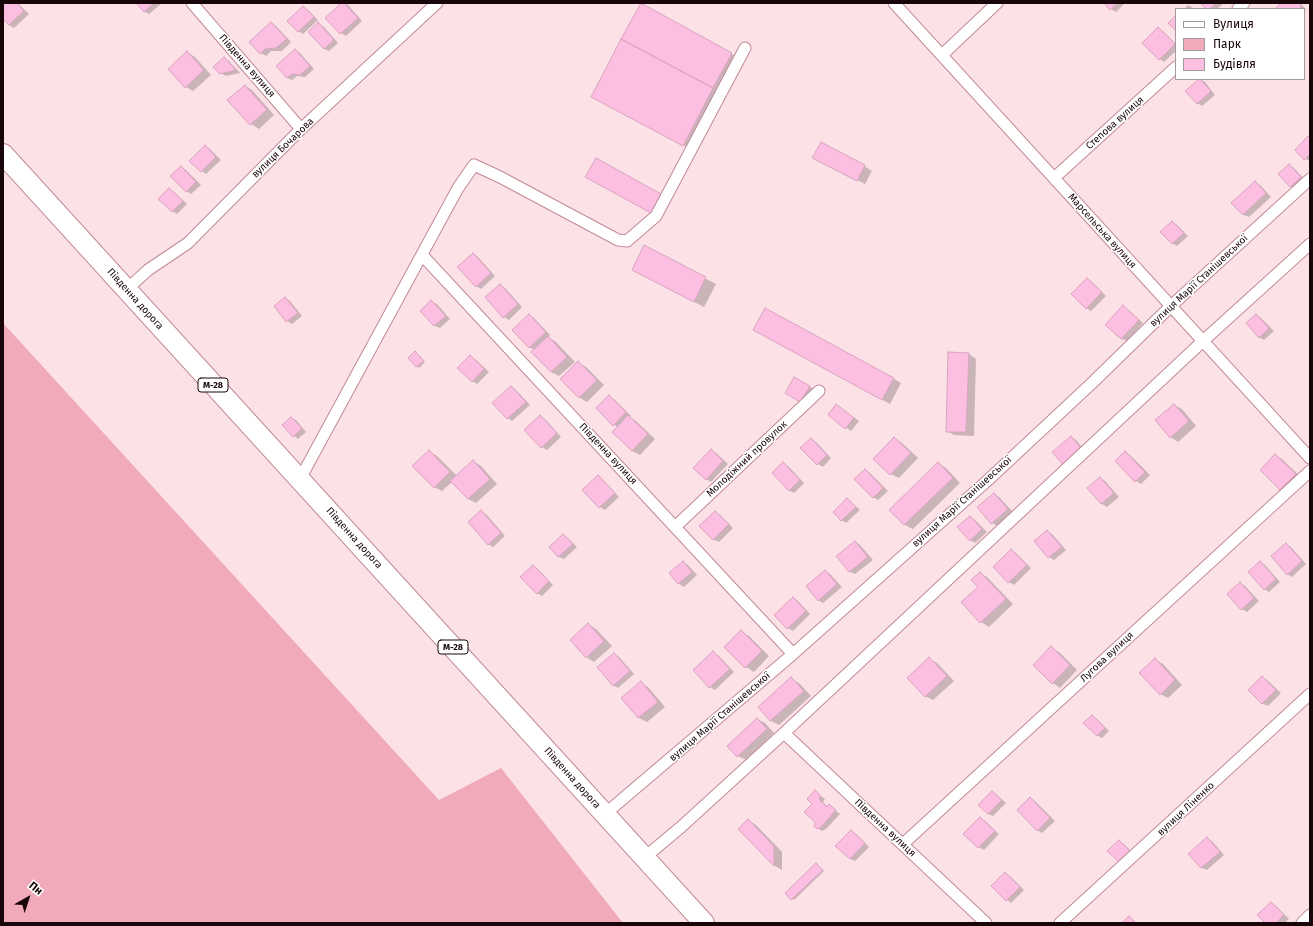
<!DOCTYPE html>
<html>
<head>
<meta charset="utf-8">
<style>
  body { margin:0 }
  #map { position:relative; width:1313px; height:926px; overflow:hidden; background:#fce2e7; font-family:"Fira Sans",sans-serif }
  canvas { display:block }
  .frame { position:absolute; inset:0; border:4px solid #19060a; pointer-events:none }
  .legend { position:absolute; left:1175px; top:8px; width:130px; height:72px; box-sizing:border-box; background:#fff; border:1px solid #a39b9d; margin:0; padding:5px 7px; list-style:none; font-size:12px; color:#19060a }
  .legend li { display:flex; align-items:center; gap:8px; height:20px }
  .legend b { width:20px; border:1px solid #a39b9d }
  .north { position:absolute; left:8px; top:878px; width:40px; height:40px; -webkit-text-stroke:3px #fff; paint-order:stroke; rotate:39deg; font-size:11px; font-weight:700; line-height:16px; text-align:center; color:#19060a }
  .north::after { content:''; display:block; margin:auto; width:14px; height:18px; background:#19060a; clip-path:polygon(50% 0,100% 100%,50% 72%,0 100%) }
</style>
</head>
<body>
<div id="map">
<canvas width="1313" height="926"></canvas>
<div class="frame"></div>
<ul class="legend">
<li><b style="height:5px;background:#fff"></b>Вулиця</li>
<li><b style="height:11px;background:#f1aab9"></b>Парк</li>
<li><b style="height:11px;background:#fdbfe1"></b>Будівля</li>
</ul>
<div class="north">Пн</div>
</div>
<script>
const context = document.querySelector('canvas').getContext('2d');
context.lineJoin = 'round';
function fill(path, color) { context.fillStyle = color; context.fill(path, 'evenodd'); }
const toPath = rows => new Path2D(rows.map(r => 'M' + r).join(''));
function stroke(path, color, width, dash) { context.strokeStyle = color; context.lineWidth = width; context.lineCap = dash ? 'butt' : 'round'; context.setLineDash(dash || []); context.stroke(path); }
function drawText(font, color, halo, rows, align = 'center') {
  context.font = font + ' "Fira Sans",sans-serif'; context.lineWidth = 3; context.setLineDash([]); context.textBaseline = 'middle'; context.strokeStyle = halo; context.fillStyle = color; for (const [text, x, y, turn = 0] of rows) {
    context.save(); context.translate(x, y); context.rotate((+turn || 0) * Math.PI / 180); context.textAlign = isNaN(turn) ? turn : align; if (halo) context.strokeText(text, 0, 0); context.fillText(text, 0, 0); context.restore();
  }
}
const green = toPath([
  [3,323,439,800,501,768,623,923,3,923]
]);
const shadow = toPath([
  [3,3,18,3,29,14,14,28,9,25,3,18],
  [137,3,162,3,149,14,144,11],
  [342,3,348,5,362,21,346,36,341,33],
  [1105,3,1125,3,1116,12,1111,9],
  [1201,3,1224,3,1217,9,1207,9],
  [1283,3,1300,3,1306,9,1304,11,1304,9,1277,9],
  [641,5,739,58,691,149,600,101],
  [1188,5,1193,8,1194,9,1184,9],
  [303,7,308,10,318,20,303,34,298,31],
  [271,23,276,26,291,42,282,51,271,51,266,56,261,53],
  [318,24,323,26,338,43,329,51,324,49],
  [1158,28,1163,31,1176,44,1176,51,1164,62,1160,59,1143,43],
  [295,51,300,53,314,69,305,77,297,76,292,80,287,78],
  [187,52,195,57,211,75,193,91,186,87],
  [224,58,229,61,240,73,226,76,221,73],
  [1200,79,1205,82,1215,95,1202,106,1197,103],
  [245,86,252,90,274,115,259,129,251,124,229,100],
  [1310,139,1310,161,1305,159],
  [205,146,210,149,221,160,206,174,202,171],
  [821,162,864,166,872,171,865,184],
  [1289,165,1294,168,1305,180,1295,189,1291,186],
  [181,167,186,170,201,185,191,194,186,191],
  [1255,182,1260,185,1271,197,1249,217,1244,215,1233,203],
  [170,189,174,192,187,204,177,214,172,211],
  [1172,222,1177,225,1188,236,1177,246,1172,243],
  [645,247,716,284,704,307,633,270],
  [473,254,478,257,495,276,481,289,476,286],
  [1088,279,1092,282,1106,296,1091,311,1086,308],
  [500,285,505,288,522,307,509,320,504,317],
  [285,298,290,301,302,316,292,324,287,321],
  [432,302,437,304,450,319,440,328,435,326,421,311],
  [1128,310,1143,323,1127,341,1122,339,1106,325],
  [529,315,534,318,550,335,548,337,556,342,575,362,559,376,551,372,533,352,534,350,529,347],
  [1256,315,1261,318,1274,331,1264,340,1259,337],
  [762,334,894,379,901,383,890,404],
  [415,352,425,362,419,368,409,358],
  [969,354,976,359,974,436,954,435,947,431],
  [470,356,475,359,489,372,477,384,472,381],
  [578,363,586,367,604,385,587,402,580,398,562,379],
  [794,378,814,389,806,404,786,393],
  [512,387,516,390,530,405,512,421,508,418],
  [609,396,614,399,631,416,629,417,636,421,655,439,640,455,632,451,613,432,618,427,614,425],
  [837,405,859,421,851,431,829,415],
  [1174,405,1182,409,1196,426,1178,442,1170,437],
  [540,417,545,419,561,437,547,450,542,447],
  [292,418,297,421,306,432,298,439,294,436],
  [1071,437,1076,440,1089,455,1066,467],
  [894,438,902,443,918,458,899,478,891,474],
  [811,439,816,442,831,458,823,467,818,464],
  [711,450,716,453,728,464,711,482,706,479],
  [429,451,437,456,457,476,473,461,481,466,497,484,476,503,468,499,452,482,442,491,434,487],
  [1125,452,1130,455,1150,475,1141,484,1136,481],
  [1276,455,1283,460,1303,479,1288,494,1280,489],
  [938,463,946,468,960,483,913,529,905,525,890,510],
  [783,464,788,466,804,483,794,493,789,490],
  [865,470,870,473,888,491,878,500,873,497],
  [598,477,603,480,619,497,605,510,600,507],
  [1100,478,1105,481,1119,497,1107,507,1102,504,1089,488],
  [994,494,999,497,1013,512,997,526,992,523,978,508],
  [847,500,852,503,860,510,846,523,842,520],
  [481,511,486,514,505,536,493,547,488,544],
  [715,512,720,515,733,528,719,542,714,540,700,526],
  [970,517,975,520,987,532,975,543,970,540],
  [1047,531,1052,534,1066,550,1054,560,1049,557,1036,541],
  [563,535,568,538,577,547,564,559,559,557,550,547],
  [855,542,860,545,873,560,855,574,850,572,838,556],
  [1286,544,1291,547,1306,564,1292,577,1287,574],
  [1011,550,1016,553,1031,568,1014,585,1009,582],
  [683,562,688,565,697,575,684,587,679,584,670,574],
  [1260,562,1265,565,1280,582,1269,592,1264,589],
  [533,566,538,569,553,585,542,596,537,593],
  [825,571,830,574,842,587,823,603,818,600],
  [980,573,987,577,1013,604,989,627,981,622,979,587],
  [1240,583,1245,586,1259,601,1247,612,1242,609,1228,594],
  [793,598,798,601,810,614,793,631,788,628],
  [588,624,596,629,612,646,594,662,586,657],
  [741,631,749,636,769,656,754,672,746,667,725,647],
  [1051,648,1059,652,1077,670,1060,688,1053,683],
  [713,653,718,655,734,672,715,690,710,687,694,671],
  [614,654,619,657,634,674,618,688,613,685],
  [929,659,937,663,954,681,933,700,925,696],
  [1155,660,1163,664,1182,685,1168,698,1160,694],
  [1262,677,1267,680,1281,693,1268,706,1263,704,1249,690],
  [791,679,799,683,811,696,779,725,771,721,759,708],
  [641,683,648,687,665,707,647,722,639,718,622,698],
  [1092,716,1097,719,1109,731,1102,738,1097,735],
  [757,719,765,723,774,733,746,760,738,756],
  [815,792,825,799,823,802,828,807,830,806,834,809,840,814,826,829,822,831,817,828,813,804],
  [992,792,997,795,1006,803,993,816,988,814],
  [1030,798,1035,801,1055,821,1042,833,1037,830],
  [980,818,985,821,999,834,984,850,979,847],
  [748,820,756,825,782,852,782,870,775,866,739,829],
  [851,831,856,834,869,847,855,861,850,859],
  [1207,839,1212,841,1224,855,1207,870,1202,868,1190,854],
  [1119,841,1124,844,1134,854,1119,861],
  [816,864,824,871,794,900,792,899],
  [1005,874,1010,876,1024,890,1011,903,1007,900],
  [1271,903,1276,906,1289,919,1284,923,1266,923]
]);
const building = toPath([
  [3,3,17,3,24,11,9,25,3,19,3,3],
  [136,3,154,3,144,12,136,3],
  [341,3,344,3,358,18,340,34,325,18,341,3],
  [641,3,732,53,713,88,621,39,641,3],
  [1104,3,1118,3,1110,10,1104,3],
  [1200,3,1216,3,1210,9,1206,9,1200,3],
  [1281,3,1299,3,1302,6,1299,9,1275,9,1281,3],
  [303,6,314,17,298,32,287,21,303,6],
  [1176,15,1176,31,1168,23,1176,15],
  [271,22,287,39,276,48,265,49,260,54,249,42,271,22],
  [318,22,334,40,324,49,308,32,318,22],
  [1158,27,1175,44,1159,60,1142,43,1158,27],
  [621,39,713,88,683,146,591,97,621,39],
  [295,49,310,66,300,75,292,74,287,78,276,66,295,49],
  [187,51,204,70,185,88,168,69,187,51],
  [224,57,236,70,220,74,213,67,224,57],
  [1199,79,1200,79,1211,91,1197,104,1185,91,1199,79],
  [245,85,267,110,250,125,227,100,245,85],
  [1308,136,1310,138,1310,154,1304,160,1295,150,1308,136],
  [821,142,865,165,857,181,812,158,821,142],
  [205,145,216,157,201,172,189,161,205,145],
  [596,158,661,194,651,213,585,177,596,158],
  [1289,164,1301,177,1290,187,1278,174,1289,164],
  [181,166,196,182,186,192,170,176,181,166],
  [1255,181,1266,193,1243,215,1231,203,1255,181],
  [169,188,183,201,172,212,158,199,169,188],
  [1172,221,1184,233,1172,244,1160,232,1172,221],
  [644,245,706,277,694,302,632,270,644,245],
  [473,253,491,273,476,287,457,267,473,253],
  [1087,278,1102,292,1086,309,1071,294,1087,278],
  [500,284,518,304,503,318,485,297,500,284],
  [285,297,298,313,286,322,274,306,285,297],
  [431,300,446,316,434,326,420,311,431,300],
  [1123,305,1139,320,1121,339,1105,325,1123,305],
  [765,308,894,378,882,400,753,330,765,308],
  [529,314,546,332,529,348,512,330,529,314],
  [1256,314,1269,328,1259,338,1246,323,1256,314],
  [548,336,567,357,551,372,531,352,548,336],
  [415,351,424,361,416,367,408,358,415,351],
  [948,352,969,353,966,432,946,432,948,352],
  [470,355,484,369,472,382,457,368,470,355],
  [578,361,597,380,579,398,560,379,578,361],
  [794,377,810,386,800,402,785,393,794,377],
  [511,386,526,402,507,419,492,403,511,386],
  [609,395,626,412,613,426,596,408,609,395],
  [836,404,854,418,845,429,828,415,836,404],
  [1174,404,1189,421,1170,438,1155,420,1174,404],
  [540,415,557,433,541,448,524,430,540,415],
  [628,415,648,434,632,451,612,432,628,415],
  [291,417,302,428,293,437,282,425,291,417],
  [1071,436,1084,452,1066,468,1052,452,1071,436],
  [894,437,911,453,890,475,873,459,894,437],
  [811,438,827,455,817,465,800,448,811,438],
  [711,449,723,461,706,480,693,468,711,449],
  [429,450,450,472,434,488,412,466,429,450],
  [1125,451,1145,472,1135,482,1115,461,1125,451],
  [1275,454,1296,474,1280,490,1260,470,1275,454],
  [473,460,490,479,468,499,450,481,473,460],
  [783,462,800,480,789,491,772,473,783,462],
  [938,462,953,478,904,525,889,510,938,462],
  [865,469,883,488,873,498,854,479,865,469],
  [598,475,615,493,599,508,582,490,598,475],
  [1100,477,1114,493,1101,504,1087,488,1100,477],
  [994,493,1008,509,991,524,977,507,994,493],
  [847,498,856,507,841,521,833,512,847,498],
  [481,510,501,533,488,545,468,522,481,510],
  [715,511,729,524,713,540,699,526,715,511],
  [970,516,982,529,970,541,957,527,970,516],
  [1047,530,1062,547,1048,558,1034,541,1047,530],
  [563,534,573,544,558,557,549,547,563,534],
  [855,541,868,557,849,572,836,556,855,541],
  [1286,543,1302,561,1287,575,1271,556,1286,543],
  [1011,549,1027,565,1008,583,993,567,1011,549],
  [683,561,692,572,678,584,669,573,683,561],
  [1260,561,1276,579,1264,590,1248,572,1260,561],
  [533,565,549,581,537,594,520,577,533,565],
  [825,570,837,584,818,601,806,586,825,570],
  [980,572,1006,599,980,623,961,602,978,587,971,580,980,572],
  [1240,582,1254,598,1241,610,1227,594,1240,582],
  [793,597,806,611,787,629,774,615,793,597],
  [588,623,604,641,586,658,570,640,588,623],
  [741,630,762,651,745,668,724,647,741,630],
  [1051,646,1070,665,1052,684,1033,665,1051,646],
  [713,651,730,669,709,688,693,670,713,651],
  [614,653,630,671,613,686,597,667,614,653],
  [929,657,947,676,925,697,907,678,929,657],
  [1155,658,1175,680,1160,695,1139,673,1155,658],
  [1262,676,1276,690,1262,704,1248,690,1262,676],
  [791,677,804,691,770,721,758,707,791,677],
  [641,681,658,702,638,718,621,698,641,681],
  [1092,715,1105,728,1097,736,1083,723,1092,715],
  [757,718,767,729,737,757,727,746,757,718],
  [815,790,821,796,819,799,827,807,829,804,836,810,821,827,817,829,814,826,815,822,804,812,812,804,807,799,815,790],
  [992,791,1002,800,988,814,978,805,992,791],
  [1030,797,1050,818,1037,831,1017,810,1030,797],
  [980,817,995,831,978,848,963,834,980,817],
  [748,819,774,846,774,866,738,829,748,819],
  [851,830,865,843,850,859,835,846,851,830],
  [1207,837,1220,852,1201,868,1188,854,1207,837],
  [1119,840,1130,851,1119,862,1107,851,1119,840],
  [816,863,823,870,791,900,785,893,816,863],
  [1005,872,1020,887,1006,901,991,886,1005,872],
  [1271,902,1284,915,1276,923,1265,923,1257,915,1271,902],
  [1129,916,1136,923,1122,923,1129,916]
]);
const street = toPath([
  [192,3,301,129],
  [894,3,1310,458],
  [1238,9,1244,3],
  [942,55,997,3],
  [1054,178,1176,67],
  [422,255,793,654],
  [126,290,148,270,188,243,301,129,437,3],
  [300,479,458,188,474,165,500,177,618,240,627,241,656,216,745,48],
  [675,527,819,391],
  [784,733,986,923],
  [605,814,793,654,987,481,1091,384,1171,306,1310,179],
  [903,844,1310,471],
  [644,858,681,827,784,733,1203,341,1310,244],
  [1060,923,1310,694],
  [1302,923,1310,915]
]);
const highway = toPath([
  [3,154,704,923]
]);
const shields = [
  [213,385,30],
  [453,647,30]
];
const shieldNames = [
  ["М-28",213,385],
  ["М-28",453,647]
];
const streetNames = [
  ["Південна вулиця",247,66,49],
  ["Степова вулиця",1115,123,-42],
  ["вулиця Бочарова",283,148,-44],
  ["Марсельська вулиця",1102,231,48],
  ["вулиця Марії Станішевської",1199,281,-43],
  ["Південна дорога",135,299,48],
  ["Південна вулиця",608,454,47],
  ["Молодіжний провулок",747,459,-43],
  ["вулиця Марії Станішевської",962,502,-42],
  ["Південна дорога",354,538,48],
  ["Лугова вулиця",1107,657,-43],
  ["вулиця Марії Станішевської",720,717,-41],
  ["Південна дорога",572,778,48],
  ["вулиця Ліненко",1186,809,-43],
  ["Південна вулиця",885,828,43]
];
fill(green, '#f1aab9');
fill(shadow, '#0003');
fill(building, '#fdbfe1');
stroke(building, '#d7a3bf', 1);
stroke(street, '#c28995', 13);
stroke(highway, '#c28995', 22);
stroke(street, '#fff', 11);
stroke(highway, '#fff', 20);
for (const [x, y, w] of shields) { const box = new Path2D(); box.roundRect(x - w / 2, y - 7, w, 14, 3); context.fillStyle = '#fff'; context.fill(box); stroke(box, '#19060a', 1); }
drawText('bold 9px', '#19060a', null, shieldNames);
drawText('10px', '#19060a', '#fff', streetNames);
</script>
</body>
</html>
